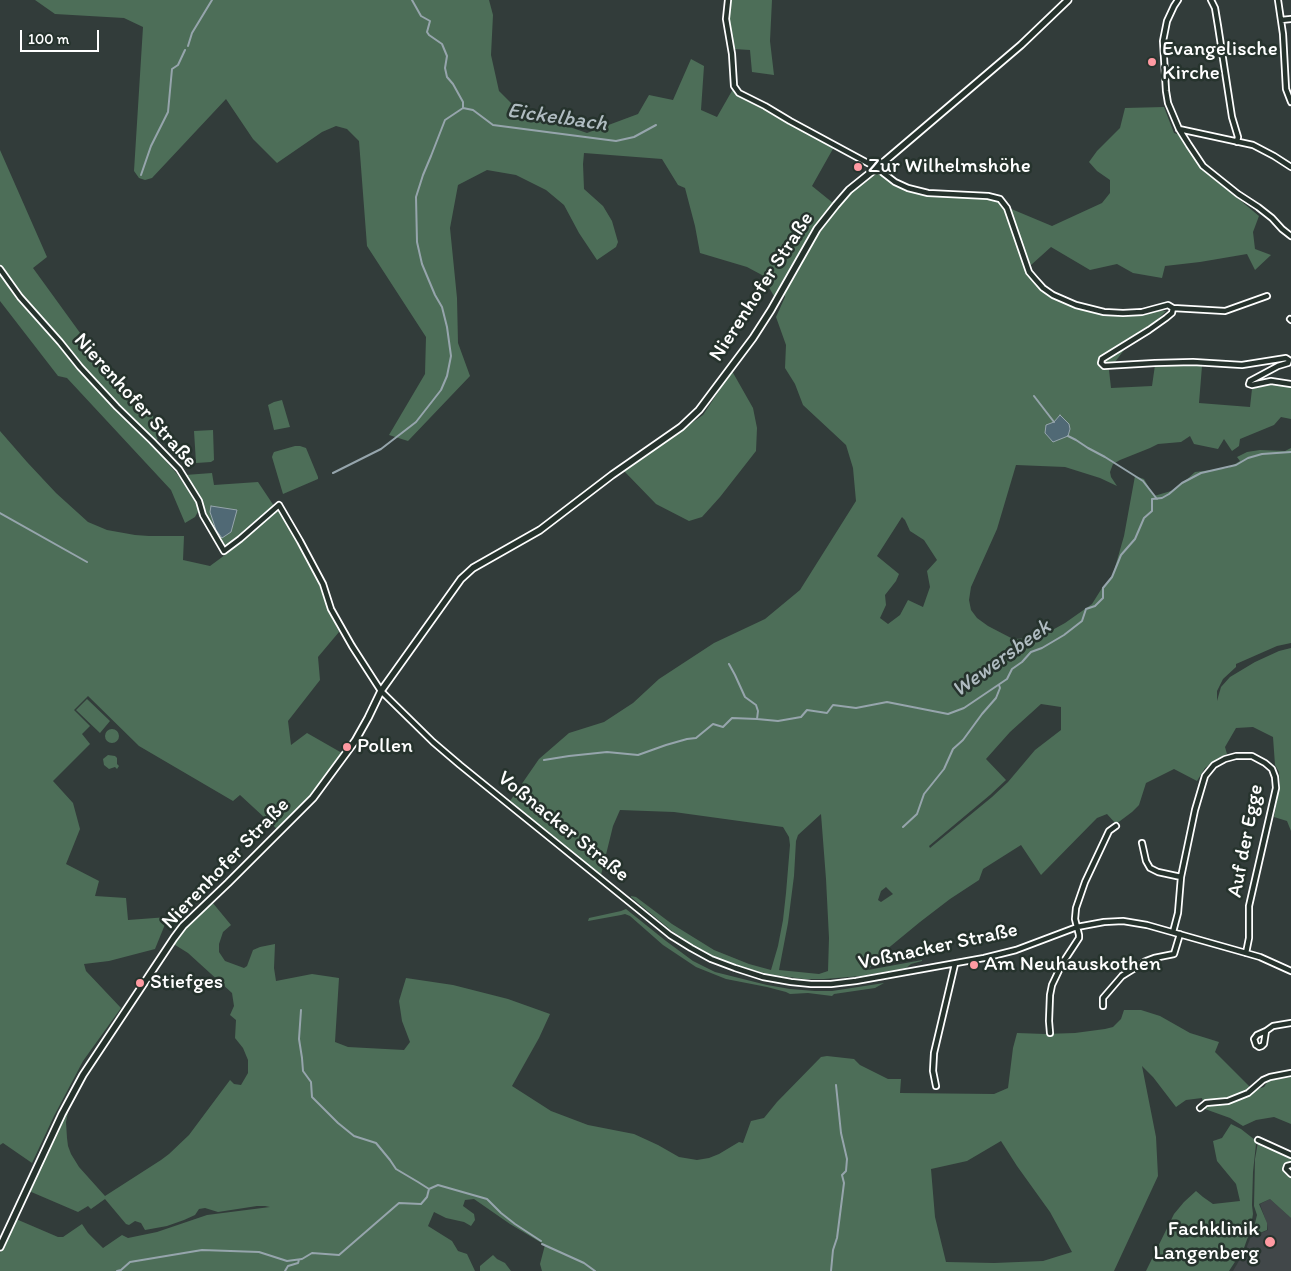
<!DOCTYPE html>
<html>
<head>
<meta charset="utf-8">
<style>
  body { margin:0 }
  #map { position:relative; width:1291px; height:1271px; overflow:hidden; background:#323c3a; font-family:Itim,sans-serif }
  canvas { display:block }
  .scale { position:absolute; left:20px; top:30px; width:79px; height:22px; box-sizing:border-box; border:2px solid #fff; border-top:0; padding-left:6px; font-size:15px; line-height:18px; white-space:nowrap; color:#fff; -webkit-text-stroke:4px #26332d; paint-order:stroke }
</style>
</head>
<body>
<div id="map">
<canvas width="1291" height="1271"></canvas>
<div class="scale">100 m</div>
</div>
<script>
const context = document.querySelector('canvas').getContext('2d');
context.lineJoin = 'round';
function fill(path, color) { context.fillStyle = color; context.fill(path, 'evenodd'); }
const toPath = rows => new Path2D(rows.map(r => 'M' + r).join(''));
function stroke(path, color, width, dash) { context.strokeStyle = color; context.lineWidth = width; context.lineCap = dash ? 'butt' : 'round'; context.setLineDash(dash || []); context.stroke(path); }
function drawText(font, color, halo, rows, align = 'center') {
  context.font = font + ' Itim,sans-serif'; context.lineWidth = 5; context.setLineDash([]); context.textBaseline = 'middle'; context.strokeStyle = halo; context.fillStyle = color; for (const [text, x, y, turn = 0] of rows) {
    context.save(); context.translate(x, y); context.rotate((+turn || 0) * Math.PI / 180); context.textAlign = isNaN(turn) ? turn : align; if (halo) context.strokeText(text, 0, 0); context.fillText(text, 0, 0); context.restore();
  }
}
const built = toPath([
  [1270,1199,1291,1218,1291,1271,1233,1271,1246,1249,1253,1231,1257,1235,1268,1230,1267,1224,1260,1204]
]);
const green = toPath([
  [35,0,489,0,493,15,491,55,499,91,517,109,587,133,638,114,649,95,673,100,691,59,704,66,701,110,717,117,733,89,739,95,834,147,812,186,833,203,813,230,775,298,762,275,747,267,700,253,695,226,685,188,678,185,662,159,584,153,583,164,584,189,603,206,612,221,618,242,616,247,597,260,579,233,564,205,546,190,516,175,487,170,458,185,450,228,457,298,458,343,470,376,408,441,389,435,425,374,426,337,367,246,359,141,347,129,336,126,322,132,277,163,253,139,226,99,152,178,145,180,139,178,134,171,143,27,124,18,55,14],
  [729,0,772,0,770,41,774,75,752,72,750,50,734,49,728,14],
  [1164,107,1174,133,1180,135,1188,149,1204,170,1259,216,1253,232,1255,249,1271,255,1255,270,1247,254,1200,262,1165,266,1162,278,1133,273,1117,264,1090,270,1051,247,1031,265,1021,245,1027,272,1033,280,1041,289,1052,297,1074,307,1102,314,1123,315,1151,311,1166,311,1156,321,1126,340,1127,346,1109,370,1111,388,1152,386,1155,365,1202,366,1199,403,1250,407,1252,389,1270,385,1288,386,1291,387,1291,419,1281,417,1274,425,1240,439,1239,446,1232,451,1224,439,1218,449,1194,444,1190,436,1181,442,1158,444,1150,448,1120,460,1113,464,1110,472,1111,477,1117,486,1100,478,1065,467,1016,465,997,529,971,587,969,600,971,610,977,618,988,626,1013,639,1038,638,1065,623,1092,604,1102,588,1112,578,1124,536,1135,476,1144,479,1154,496,1171,491,1184,482,1195,472,1228,468,1240,461,1237,457,1247,452,1260,450,1285,451,1291,448,1291,643,1277,646,1236,664,1236,667,1223,679,1217,691,1217,701,1221,687,1230,677,1255,662,1279,651,1291,648,1291,831,1287,821,1274,817,1280,784,1279,772,1275,765,1273,737,1253,727,1236,728,1225,747,1227,754,1217,759,1205,768,1197,781,1174,769,1146,783,1139,805,1132,812,1116,824,1107,814,1097,818,1041,875,1021,845,983,869,979,880,950,899,920,922,886,950,868,970,922,960,922,961,911,964,906,968,861,976,824,979,804,979,766,974,729,963,711,955,693,945,672,931,631,897,631,896,636,897,672,924,714,950,749,964,771,970,778,946,783,920,786,893,790,845,789,837,783,827,674,812,620,810,613,826,601,875,510,801,539,759,569,733,604,722,633,703,659,679,714,643,765,619,800,590,856,501,853,468,846,445,803,405,795,384,785,368,786,345,776,317,785,297,784,292,818,232,832,211,855,188,866,182,876,174,882,174,894,184,908,191,927,194,988,197,999,200,1011,213,1009,208,1052,226,1102,203,1110,193,1110,180,1097,171,1089,162,1097,151,1120,128,1125,108],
  [902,517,905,520,910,531,924,540,937,560,927,571,930,587,923,607,908,600,900,615,888,624,880,618,886,605,885,595,896,581,899,574,877,556],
  [1041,704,1061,707,1061,730,1035,750,1008,782,992,797,930,848,929,846,990,795,1006,780,986,759,1010,732],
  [821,814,826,879,829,938,828,971,819,974,779,970,788,923,794,876,796,841,798,835],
  [886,887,893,894,881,902,878,900,881,891],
  [0,150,47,257,33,268,112,377,160,423,157,441,154,447,177,474,200,508,195,517,185,523,171,490,67,378,58,376,0,301],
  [732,371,753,408,757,428,756,451,720,497,702,517,689,521,656,504,624,471,703,415],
  [282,400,290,427,274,430,268,405,274,402],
  [213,430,214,460,211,462,196,463,194,431],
  [0,431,27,462,56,493,88,522,107,530,135,535,149,536,184,536,183,560,210,566,229,552,274,511,281,512,312,565,327,607,339,632,318,657,320,680,288,721,291,745,307,733,342,753,311,796,278,830,240,795,233,801,139,746,88,696,74,710,90,726,82,734,90,744,53,781,73,803,80,829,66,864,99,881,95,896,126,898,128,920,168,917,155,949,109,961,84,964,86,971,121,1008,83,1061,54,1116,32,1163,3,1143,0,1145],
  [295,446,300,446,306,448,318,477,318,479,283,494,272,457,273,454,274,452],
  [212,473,214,485,258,482,274,506,224,549,214,532,204,506,185,475],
  [87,699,110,721,100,733,76,710],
  '105 736a7 7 0 1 1 14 0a7 7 0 1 1-14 0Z',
  [108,755,115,756,117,758,117,764,119,766,117,769,115,767,109,769,104,765,103,759],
  [212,902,231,925,223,932,219,944,219,952,225,961,244,968,247,966,253,950,260,947,275,944,274,968,276,981,312,974,339,978,335,1042,348,1047,404,1050,410,1042,402,1021,399,1001,406,978,453,985,508,999,550,1014,539,1038,512,1086,551,1111,588,1125,634,1134,658,1145,679,1157,697,1160,709,1158,719,1154,739,1142,743,1143,751,1121,764,1118,777,1102,821,1057,827,1056,854,1059,860,1065,888,1079,901,1079,900,1093,994,1094,1008,1088,1013,1048,1017,1033,1045,1034,1075,1033,1105,1029,1113,1027,1121,1019,1124,1010,1141,1010,1160,1016,1190,1033,1219,1042,1215,1052,1251,1088,1229,1100,1228,1104,1250,1094,1255,1090,1264,1087,1268,1081,1291,1077,1291,1124,1274,1117,1256,1120,1243,1126,1230,1118,1205,1109,1202,1098,1186,1100,1176,1107,1153,1077,1142,1066,1156,1137,1158,1176,1114,1271,542,1271,540,1264,545,1245,510,1224,474,1199,465,1200,463,1206,474,1214,475,1220,471,1226,464,1222,446,1218,434,1212,428,1226,452,1241,458,1251,467,1254,475,1271,0,1271,0,1253,16,1219,58,1237,63,1237,82,1224,88,1233,103,1248,122,1235,128,1238,157,1232,207,1215,270,1207,265,1206,257,1206,218,1212,205,1208,199,1209,195,1215,184,1220,167,1226,145,1230,141,1223,135,1221,129,1225,126,1224,105,1199,91,1209,88,1206,78,1212,29,1191,66,1111,68,1112,66,1122,67,1138,68,1146,71,1154,79,1167,105,1196,161,1160,169,1154,189,1135,230,1080,234,1084,241,1085,248,1073,248,1060,243,1048,235,1038,236,1020,230,1015,234,1006,232,993,188,953,172,943,178,935],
  [1001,1141,1017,1166,1050,1212,1072,1252,1043,1261,994,1263,946,1262,935,1217,931,1169,967,1161],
  [626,909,666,941,693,961,715,972,767,985,790,989,815,991,832,991,884,983,875,988,834,994,832,996,808,993,790,994,786,992,767,987,726,979,696,967,663,945,630,916,625,914,621,915,588,921,589,918,621,911],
  [1231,1124,1241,1129,1255,1140,1256,1144,1253,1172,1252,1205,1253,1214,1250,1231,1244,1248,1229,1271,1146,1271,1174,1214,1184,1202,1196,1191,1203,1197,1213,1204,1240,1201,1236,1184,1217,1161,1213,1141,1222,1138],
  [1258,1142,1291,1154,1291,1218,1270,1199,1259,1204,1267,1223,1267,1230,1257,1234,1253,1231,1257,1215,1254,1206,1255,1159],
  [493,1255,497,1259,505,1263,511,1271,480,1271,480,1266]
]);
const water = toPath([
  [1060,415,1069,424,1070,429,1068,436,1053,442,1045,433,1046,425,1054,422,1060,415],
  [211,506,237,510,231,532,222,538,216,530,210,512,211,506]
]);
const stream = toPath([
  [412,0,421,16,430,21,427,32,429,35,442,44,447,56,445,68,447,77,453,84,463,102,463,108,473,110,493,125,616,141,634,137,656,125],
  [188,46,192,33,212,0],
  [141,175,151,146,168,112,172,69,178,65,185,50],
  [1034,396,1054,422],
  [1068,436,1076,440,1088,448,1105,457,1143,481,1157,499],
  [333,473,381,449,416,422,441,390,447,376,451,356,447,327,442,307,435,295,422,264,417,242,416,197,423,175,431,156,445,120,463,108],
  [0,513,87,562],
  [729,664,735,675,745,697,756,705,758,711,757,719],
  [544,760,569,756,607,752,638,755,666,745,687,739,696,738,713,724,723,727,732,718,757,719,778,721,801,717,807,710,827,713,833,705,856,708,887,702,948,714,964,708,1007,679,1012,669,1022,662,1031,652,1042,648,1064,635,1082,621,1086,609,1095,606,1103,598,1103,588,1112,577,1121,555,1135,539,1144,518,1152,511,1152,499,1162,498,1169,494,1182,483,1201,473,1236,465,1248,458,1262,454,1291,452],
  [903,827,917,814,924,794,944,769,953,749,963,740,982,714,996,698,1000,688,999,685],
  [301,1010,299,1039,302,1058,303,1071,311,1082,312,1097,338,1123,354,1136,376,1143,390,1160,396,1169,418,1182,429,1189,438,1185,487,1199,501,1213,515,1224,541,1241],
  [542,1244,584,1263,595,1271],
  [117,1271,121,1270,130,1262,202,1250,259,1252,287,1261,302,1259,312,1253,339,1255,399,1203,421,1204,427,1197,429,1189],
  [285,1271,288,1266,298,1263,299,1260],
  [831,1271,833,1250,837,1238,844,1183,842,1175,846,1171,847,1159,841,1133,836,1085]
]);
const minor = toPath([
  [728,0,726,19,732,54,734,86,739,93,765,106,790,121,877,168,895,182,908,188,928,193,988,196,1000,199,1007,208,1029,272,1035,279,1043,288,1053,295,1076,305,1104,312,1123,313,1142,312,1168,305,1173,308,1172,313,1166,318,1149,330,1102,359,1101,363,1104,366,1155,363,1193,362,1242,365,1286,358,1289,360,1288,363,1278,366,1250,381,1249,384,1252,385,1271,381,1291,384],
  [1178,0,1174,6,1167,21,1163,41,1166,91,1168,103,1179,129,1189,145,1203,166,1238,194,1258,207,1272,218,1282,229,1291,236],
  [1211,0,1215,8,1218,26,1232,117,1238,137,1237,142],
  [1278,0,1283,34,1286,89,1291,102],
  [1281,20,1291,19],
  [1179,129,1253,145,1274,156,1291,167],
  [0,269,20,297,60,342,80,367,117,407,152,441,179,469,199,501,203,515,224,551,240,539,279,505,300,541,323,584,331,609,352,646,381,691,433,742,460,765,670,935,691,948,711,959,735,968,763,977,791,982,811,984,831,984,856,981,984,958,1016,950,1077,927,1104,922,1123,921,1147,925,1246,953,1260,957,1291,971],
  [1173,308,1225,311,1267,296],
  [1290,319,1291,320],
  [1142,843,1146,861,1150,868,1158,872,1181,877],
  [1173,932,1178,913,1181,877,1195,810,1205,776,1214,765,1225,759,1236,756,1252,756,1265,763,1272,769,1275,777,1276,788,1249,906,1249,938,1246,953],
  [1103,1006,1103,998,1122,976,1146,961,1154,958,1174,954,1180,934],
  [1266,1031,1264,1044,1262,1046,1259,1047,1256,1045,1254,1039,1257,1035,1266,1031,1273,1026,1291,1023],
  [1050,1033,1049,1021,1050,995,1052,985,1062,964,1079,938,1079,935,1075,919,1076,908,1085,882,1109,831,1116,826],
  [936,1086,933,1071,934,1053,955,964],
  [1200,1108,1206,1103,1228,1101,1248,1093,1263,1080,1270,1077,1291,1073],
  [1258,1140,1291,1155],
  [1291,1165,1287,1166,1286,1169,1291,1174]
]);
const tertiary = toPath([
  [0,1247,62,1114,83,1075,174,938,183,926,228,883,313,798,355,741,368,718,381,691,461,579,473,568,540,530,612,475,681,427,699,410,753,338,771,310,817,229,836,205,849,190,885,161,1021,45,1068,0]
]);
const markers = [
  [1152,62,5,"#ff9aa2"],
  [858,167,5,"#ff9aa2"],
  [347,747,5,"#ff9aa2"],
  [974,965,5,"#ff9aa2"],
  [140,983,5,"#ff9aa2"],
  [1270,1242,6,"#ff9aa2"]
];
const poiNames = [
  ["Evangelische",1162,50],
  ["Kirche",1162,74],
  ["Zur Wilhelmshöhe",868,167],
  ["Pollen",357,747],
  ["Am Neuhauskothen",984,965],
  ["Stiefges",150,983],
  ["Fachklinik",1259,1230,"right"],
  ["Langenberg",1259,1254,"right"]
];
const streetNames = [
  ["Nierenhofer Straße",762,287,-57],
  ["Nierenhofer Straße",135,401,48],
  ["Voßnacker Straße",563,827,39],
  ["Auf der Egge",1246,841,-79],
  ["Nierenhofer Straße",226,864,-46],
  ["Voßnacker Straße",938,947,-12]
];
const waterNames = [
  ["Eickelbach",557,118,8],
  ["Wewersbeek",1002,659,-36]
];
fill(built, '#414749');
fill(green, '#4d6e58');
fill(water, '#506975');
stroke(water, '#96a5ac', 1);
stroke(stream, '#96a5ac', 2);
stroke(minor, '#fff', 8);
stroke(tertiary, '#fff', 9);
stroke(minor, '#26332d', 4.5);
stroke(tertiary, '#26332d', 5.5);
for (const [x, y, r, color] of markers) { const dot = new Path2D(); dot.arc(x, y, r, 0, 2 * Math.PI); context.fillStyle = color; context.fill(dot); stroke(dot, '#26332d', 2); }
drawText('21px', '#fff', '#26332d', poiNames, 'left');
drawText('21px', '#fff', '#26332d', streetNames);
drawText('italic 22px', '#b0bcc1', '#26332d', waterNames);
</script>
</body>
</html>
